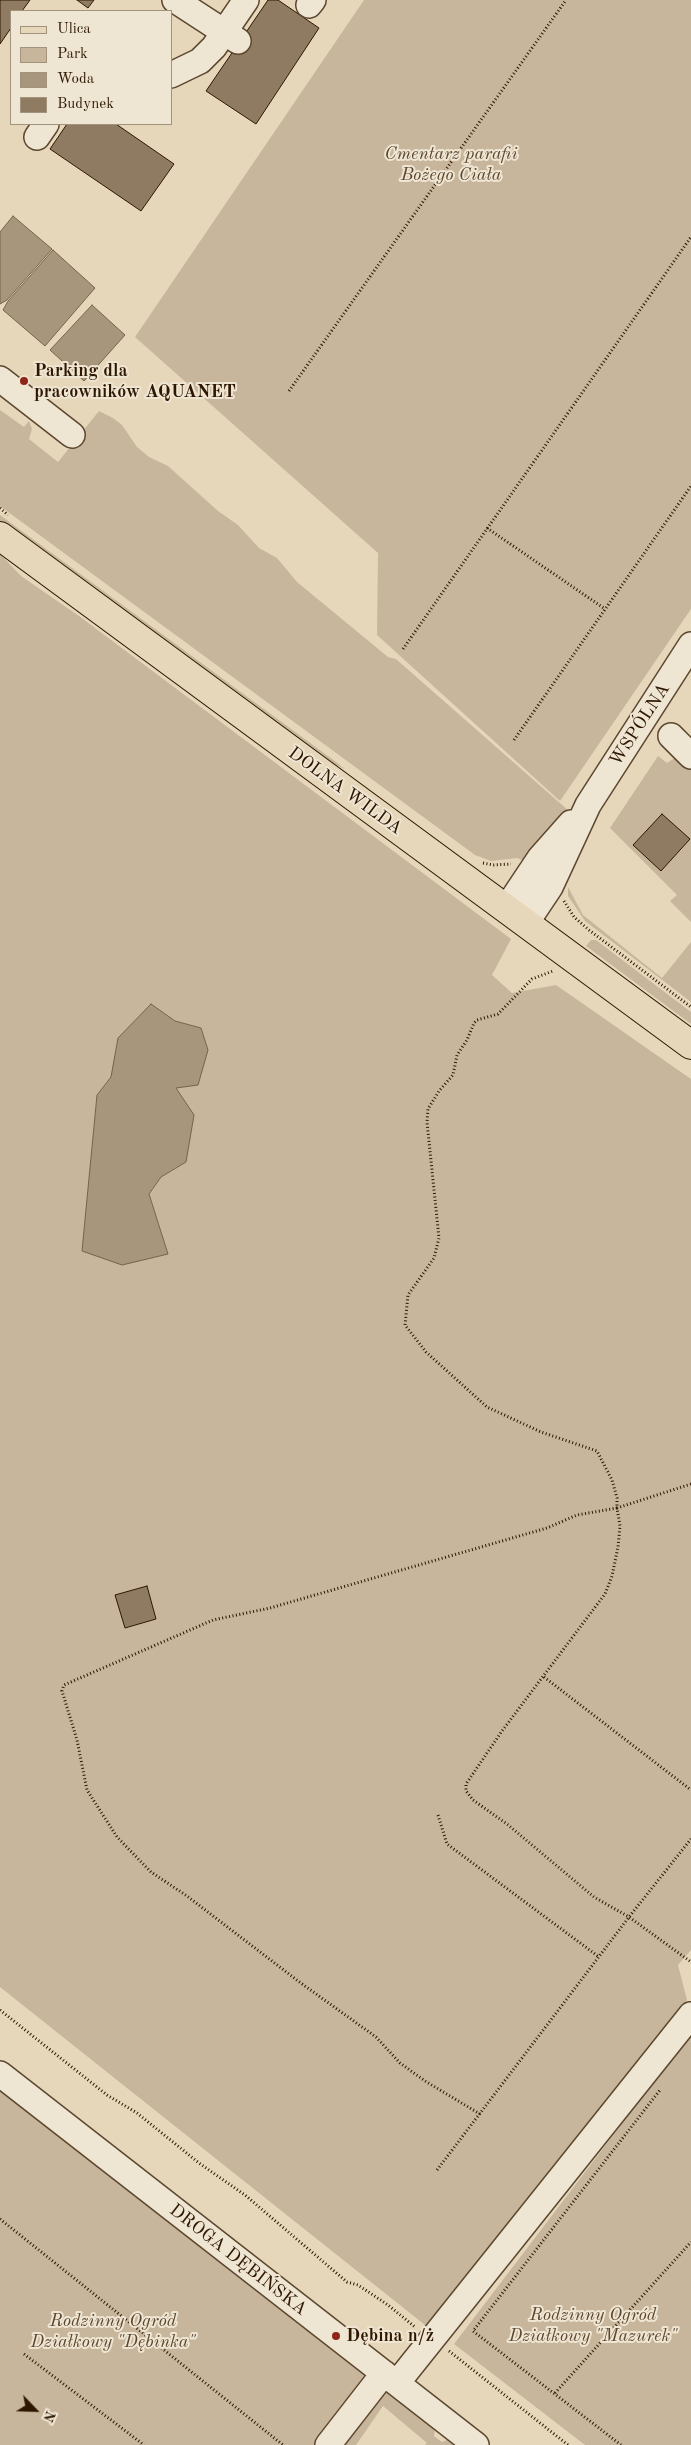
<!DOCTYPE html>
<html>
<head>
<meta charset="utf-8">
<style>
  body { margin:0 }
  #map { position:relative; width:691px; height:2445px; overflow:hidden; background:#e6d7bb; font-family:"Old Standard TT",serif }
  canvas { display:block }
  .legend { position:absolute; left:10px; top:10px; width:162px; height:115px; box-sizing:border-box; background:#efe5d3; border:1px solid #a2937f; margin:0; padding:6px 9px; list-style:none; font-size:15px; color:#2e1700 }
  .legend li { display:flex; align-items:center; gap:10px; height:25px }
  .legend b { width:25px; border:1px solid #a2937f }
  .north { position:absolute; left:10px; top:2385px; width:50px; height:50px; -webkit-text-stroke:4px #efe5d3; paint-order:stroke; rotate:114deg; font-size:14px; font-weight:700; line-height:20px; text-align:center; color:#2e1700 }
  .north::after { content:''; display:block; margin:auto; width:18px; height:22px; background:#2e1700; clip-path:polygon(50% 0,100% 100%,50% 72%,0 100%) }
</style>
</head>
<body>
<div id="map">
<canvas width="691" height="2445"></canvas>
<ul class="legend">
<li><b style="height:6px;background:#e6d7bb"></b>Ulica</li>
<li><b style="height:14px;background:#c7b69b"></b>Park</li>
<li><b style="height:14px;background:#a7967b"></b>Woda</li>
<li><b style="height:14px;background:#8e7b61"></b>Budynek</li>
</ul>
<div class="north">N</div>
</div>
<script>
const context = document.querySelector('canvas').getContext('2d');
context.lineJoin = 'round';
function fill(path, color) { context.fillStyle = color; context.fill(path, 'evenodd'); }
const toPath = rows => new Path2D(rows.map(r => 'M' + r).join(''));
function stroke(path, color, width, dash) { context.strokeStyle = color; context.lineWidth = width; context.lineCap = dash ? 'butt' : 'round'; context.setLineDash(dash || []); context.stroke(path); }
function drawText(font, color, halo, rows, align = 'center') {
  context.font = font + ' "Old Standard TT",serif'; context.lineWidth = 4; context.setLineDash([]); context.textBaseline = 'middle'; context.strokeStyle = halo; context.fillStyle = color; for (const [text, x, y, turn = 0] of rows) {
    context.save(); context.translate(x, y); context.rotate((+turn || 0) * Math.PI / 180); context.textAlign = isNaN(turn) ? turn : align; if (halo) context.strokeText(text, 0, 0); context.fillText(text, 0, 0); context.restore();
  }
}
const green = toPath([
  [364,0,691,0,691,609,560,801,377,635,378,553,135,337],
  [0,410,24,427,29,421,32,429,29,439,58,462,99,411,113,418,122,425,137,447,149,457,168,466,218,511,238,525,259,548,277,558,297,582,388,657,396,659,569,811,525,861,517,858,491,861,475,855,0,506],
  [0,515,332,759,345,769,314,755,6,526,0,521],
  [0,554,21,576,79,616,511,939,492,975,512,993,556,985,691,1079,691,1950,678,1965,687,2000,673,2023,430,2329,0,1987],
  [175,1021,201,1028,176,1088,186,1162,161,1177,149,1194,168,1254,97,1095,111,1077],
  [147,1586,156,1619,125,1628,116,1595],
  [658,756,667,763,678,756,691,767,691,922,670,901,677,895,610,828],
  [568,887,583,915,662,978,691,942,691,1002,585,921,568,896],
  [591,940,596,940,691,1012,691,1024,586,946],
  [691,2033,691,2445,585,2445,454,2344],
  [0,2083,435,2429,434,2436,442,2442,449,2439,456,2445,425,2445,427,2443,383,2406,356,2445,0,2445]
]);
const water = toPath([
  [13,216,52,249,7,300,0,304,0,232,13,216],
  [53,250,95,288,45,346,3,310,8,301,53,250],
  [92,305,125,335,84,381,50,350,92,305],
  [151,1004,175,1021,201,1028,208,1050,198,1085,176,1088,194,1115,186,1162,161,1177,149,1194,168,1254,122,1265,82,1251,97,1095,111,1077,118,1038,151,1004]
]);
const building = toPath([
  [0,0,30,0,22,11,11,11,11,28,0,44,0,0],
  [77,0,94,0,88,8,77,0],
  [268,0,278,0,319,28,256,124,206,91,268,0],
  [67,124,116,124,174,164,141,211,50,149,67,124],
  [662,814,690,839,661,871,633,845,662,814],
  [147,1586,156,1619,125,1628,115,1595,147,1586]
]);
const path = toPath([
  [289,391,566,0],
  [0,508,8,515],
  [487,528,605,609],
  [403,649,691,237],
  [514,740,691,486],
  [483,863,493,865,511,864],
  [564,901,574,917,589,930,691,1007],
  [691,1484,617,1508,620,1526,618,1547,612,1576,605,1594,502,1731,466,1784,466,1791,473,1800,507,1824,594,1897,629,1917,691,1962],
  [544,1677,691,1790],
  [438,1815,447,1844,599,1957],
  [0,2010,107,2095,137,2113,199,2163,245,2195,347,2282,358,2285,388,2305,415,2327],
  [480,2114,425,2081,400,2063,376,2037,298,1981,187,1896,151,1872,117,1837,87,1790,77,1740,62,1691,64,1685,213,1620,270,1608,547,1528,577,1515,617,1508,617,1498,612,1480,597,1451,541,1432,487,1407,426,1352,405,1325,408,1295,434,1258,439,1238,427,1122,428,1109,439,1091,453,1075,457,1055,467,1040,474,1023,477,1020,498,1014,532,979,553,971],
  [437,2170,629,1917,691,1839],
  [0,2219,283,2445],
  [449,2351,568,2445],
  [24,2354,144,2445],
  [555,2393,691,2242],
  [621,2445,473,2331,660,2090]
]);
const minor = toPath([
  [175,0,238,41],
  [309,5,313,0],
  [171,75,200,61,214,47,246,0],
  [37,137,46,124],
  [0,379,72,435],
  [671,736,691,756],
  [506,909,540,858,571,823],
  [526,923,550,887,588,805,691,645],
  [0,2074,476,2445],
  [397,2383,691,2015],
  [328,2445,384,2373]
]);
const major = toPath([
  [0,536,691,1045]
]);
const markers = [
  [24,381,5,"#8f2418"],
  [336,2336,5,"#8f2418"]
];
const parkNames = [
  ["Cmentarz parafii",451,154],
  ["Bożego Ciała",451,175],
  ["Rodzinny Ogród",593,2315],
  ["Działkowy \"Mazurek\"",593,2336],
  ["Rodzinny Ogród",113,2321],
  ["Działkowy \"Dębinka\"",113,2342]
];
const poiNames = [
  ["Parking dla",34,371],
  ["pracowników AQUANET",34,392],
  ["Dębina n/ż",346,2336]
];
const streetNames = [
  ["WSPÓLNA",640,725,-57],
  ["DOLNA WILDA",345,791,36],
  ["DROGA DĘBIŃSKA",238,2260,38]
];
fill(green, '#c7b69b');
fill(water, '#a7967b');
stroke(water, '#77634a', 1);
fill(building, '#8e7b61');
stroke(building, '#2e1700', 1);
stroke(minor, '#5c472f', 28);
stroke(major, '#2e1700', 30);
stroke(path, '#2e1700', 3, [1, 2.5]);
stroke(minor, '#efe5d3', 25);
stroke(major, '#e6d7bb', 28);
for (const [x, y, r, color] of markers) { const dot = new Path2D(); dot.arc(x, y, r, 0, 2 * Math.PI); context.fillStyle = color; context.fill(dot); stroke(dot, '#efe5d3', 2); }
drawText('italic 18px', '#5c472e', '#efe5d3', parkNames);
drawText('bold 18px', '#2e1700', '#efe5d3', poiNames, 'left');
drawText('18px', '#2e1700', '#efe5d3', streetNames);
</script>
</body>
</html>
